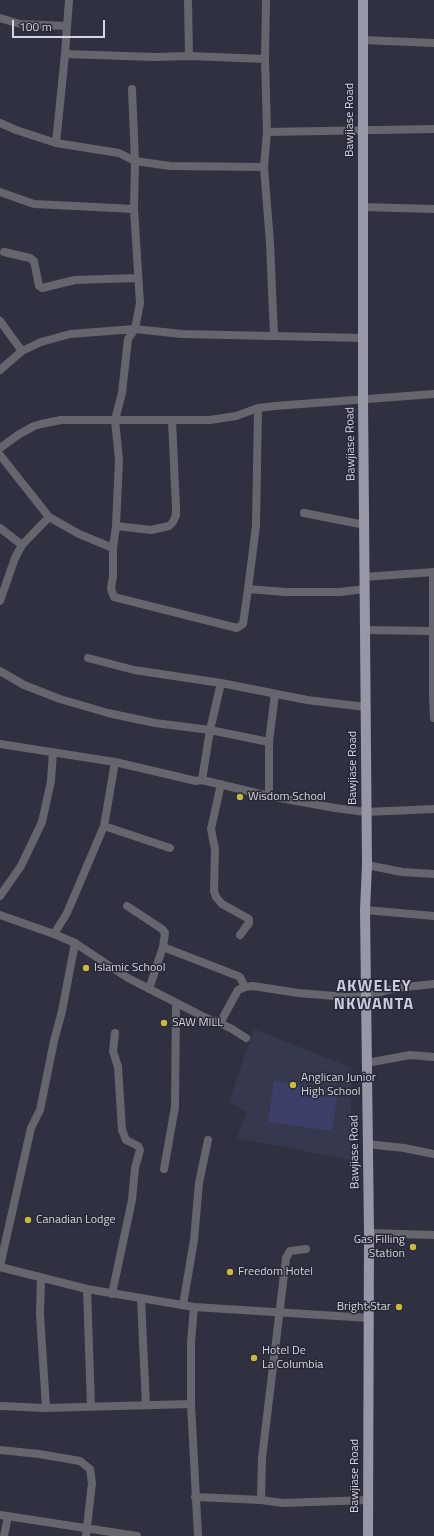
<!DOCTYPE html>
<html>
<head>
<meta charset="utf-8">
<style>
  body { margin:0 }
  #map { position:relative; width:434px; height:1536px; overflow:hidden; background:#303140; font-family:"Titillium Web",sans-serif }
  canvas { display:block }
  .scale { position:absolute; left:12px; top:20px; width:93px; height:18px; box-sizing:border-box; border:2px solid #d4d5de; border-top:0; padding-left:5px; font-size:12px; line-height:14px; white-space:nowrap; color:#d4d5de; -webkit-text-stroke:3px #262836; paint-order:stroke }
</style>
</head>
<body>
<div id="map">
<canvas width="434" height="1536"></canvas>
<div class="scale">100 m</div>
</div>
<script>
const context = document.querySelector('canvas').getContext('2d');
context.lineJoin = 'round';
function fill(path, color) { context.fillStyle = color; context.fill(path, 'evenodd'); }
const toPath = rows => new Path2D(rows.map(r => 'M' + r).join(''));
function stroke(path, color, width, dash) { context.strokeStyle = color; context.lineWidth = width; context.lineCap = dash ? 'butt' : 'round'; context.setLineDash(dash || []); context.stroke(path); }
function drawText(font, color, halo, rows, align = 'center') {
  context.font = font + ' "Titillium Web",sans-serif'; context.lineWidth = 3; context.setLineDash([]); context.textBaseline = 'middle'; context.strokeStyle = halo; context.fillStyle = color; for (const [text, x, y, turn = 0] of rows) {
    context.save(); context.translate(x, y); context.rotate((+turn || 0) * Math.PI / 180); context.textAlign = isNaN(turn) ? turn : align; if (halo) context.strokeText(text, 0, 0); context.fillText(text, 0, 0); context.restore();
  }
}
const built = toPath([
  [254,1029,352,1068,350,1160,237,1138,247,1112,229,1102]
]);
const green = toPath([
  [274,1081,338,1091,332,1131,268,1122]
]);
const minor = toPath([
  [188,0,189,56],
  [266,0,265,59,267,132,264,167,270,243,274,336],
  [0,18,20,24,67,26],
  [363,40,434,43],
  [65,54,155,57,189,56,265,59],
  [0,123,16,130,56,143,119,153,135,161,170,166,264,167],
  [267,132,434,129],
  [56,143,65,54,69,0],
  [0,192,34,204,134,209],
  [362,207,434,209],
  [4,252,30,258,34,261,39,286,42,288,75,280,137,278],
  [0,321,22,351],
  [364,338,182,334,135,329,128,339,122,393,115,420,210,420,236,416,258,408,275,406,434,394],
  [0,370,22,351,41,342,70,334,135,329,140,303,134,209,135,161,132,89],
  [0,448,18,435,34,426,41,424,61,420,115,420,119,460,116,526,113,548],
  [0,455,49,517],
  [304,513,365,525],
  [116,526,151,530,169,526,173,522,176,515,176,508,172,420],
  [0,528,22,545],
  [433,572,433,697,434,718],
  [364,577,434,572],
  [248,589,256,526,258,408],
  [0,601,15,558,22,545,49,517,79,534,113,548,113,576,111,589,114,597,237,628,243,624,248,589,285,592,340,592,365,589],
  [365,630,434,631],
  [88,658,134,670,221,683,307,700,366,707],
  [0,671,24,685,60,699,108,713,155,723,210,730,269,742,269,796],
  [269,742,275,694],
  [0,744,115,762,196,781,202,780,269,796,335,808,366,812,434,809],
  [202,780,210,730,221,683],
  [221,784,211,829,215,849,214,891,216,897,222,904,249,919,249,923,240,935],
  [104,826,170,848],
  [367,865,402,872,434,874],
  [0,896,21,866,42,822,51,781,53,752],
  [127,906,162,929,165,933,163,947,149,989],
  [365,910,434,916],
  [0,915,54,934,75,943,128,978,206,1018,220,1023,238,990,245,987,253,986,298,993,347,997,366,996,396,988,434,984],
  [54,934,67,913,104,826,115,762],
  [163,947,238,976,240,977,245,987],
  [220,1023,232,1029,246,1038],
  [367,1063,410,1055,434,1057],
  [367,1144,404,1148,434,1154],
  [164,1169,175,1107,176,1003],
  [369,1233,434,1235],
  [0,1266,31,1128,40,1110,54,1041,62,1011,75,943],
  [0,1267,87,1289,194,1307,369,1318],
  [41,1278,40,1314,46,1408],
  [87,1289,91,1406],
  [112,1294,132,1200,135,1168,140,1150,138,1146,126,1140,122,1130,118,1067,113,1051,115,1033],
  [141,1299,146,1405],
  [183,1305,194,1240,199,1183,208,1140],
  [194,1307,191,1342,191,1404,198,1536],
  [0,1406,46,1408,191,1404],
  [0,1450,39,1454,80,1461,90,1469,92,1483,86,1536],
  [195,1497,261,1500,283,1503,368,1500],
  [261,1500,262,1458,286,1258,290,1251,306,1249],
  [0,1515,137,1536],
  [4,1536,8,1516]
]);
const major = toPath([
  [363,0,363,399,367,865,365,910,369,1233,368,1536]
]);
const markers = [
  [240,797,4,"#c9ba3a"],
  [86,968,4,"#c9ba3a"],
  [164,1023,4,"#c9ba3a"],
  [293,1085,4,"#c9ba3a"],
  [28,1220,4,"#c9ba3a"],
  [413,1247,4,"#c9ba3a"],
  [230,1272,4,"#c9ba3a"],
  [399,1307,4,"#c9ba3a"],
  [254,1358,4,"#c9ba3a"]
];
const streetNames = [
  ["Bawjiase Road",350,120,-90],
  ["Bawjiase Road",351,444,-91],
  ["Bawjiase Road",353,768,-90],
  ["Bawjiase Road",355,1152,-91],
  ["Bawjiase Road",355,1476,-90]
];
const poiNames = [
  ["Wisdom School",248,797],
  ["Islamic School",94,968],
  ["SAW MILL",172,1023],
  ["Anglican Junior",301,1078],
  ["High School",301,1092],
  ["Canadian Lodge",36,1220],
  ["Gas Filling",405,1240,"right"],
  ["Station",405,1254,"right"],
  ["Freedom Hotel",238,1272],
  ["Bright Star",391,1307,"right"],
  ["Hotel De",262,1351],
  ["La Columbia",262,1365]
];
const districtNames = [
  ["AKWELEY",374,987],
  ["NKWANTA",374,1005]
];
fill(built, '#36384d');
fill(green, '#3d3f69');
stroke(minor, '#65666d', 8);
stroke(major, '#9698a7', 10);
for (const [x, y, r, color] of markers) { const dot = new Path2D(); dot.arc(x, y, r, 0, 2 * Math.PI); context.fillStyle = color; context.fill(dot); stroke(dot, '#262836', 1.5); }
drawText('12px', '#d4d5de', '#262836', streetNames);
drawText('12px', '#d4d5de', '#262836', poiNames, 'left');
context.letterSpacing = '1px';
drawText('bold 16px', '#caccdf', '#262836', districtNames);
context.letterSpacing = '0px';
</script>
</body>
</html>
